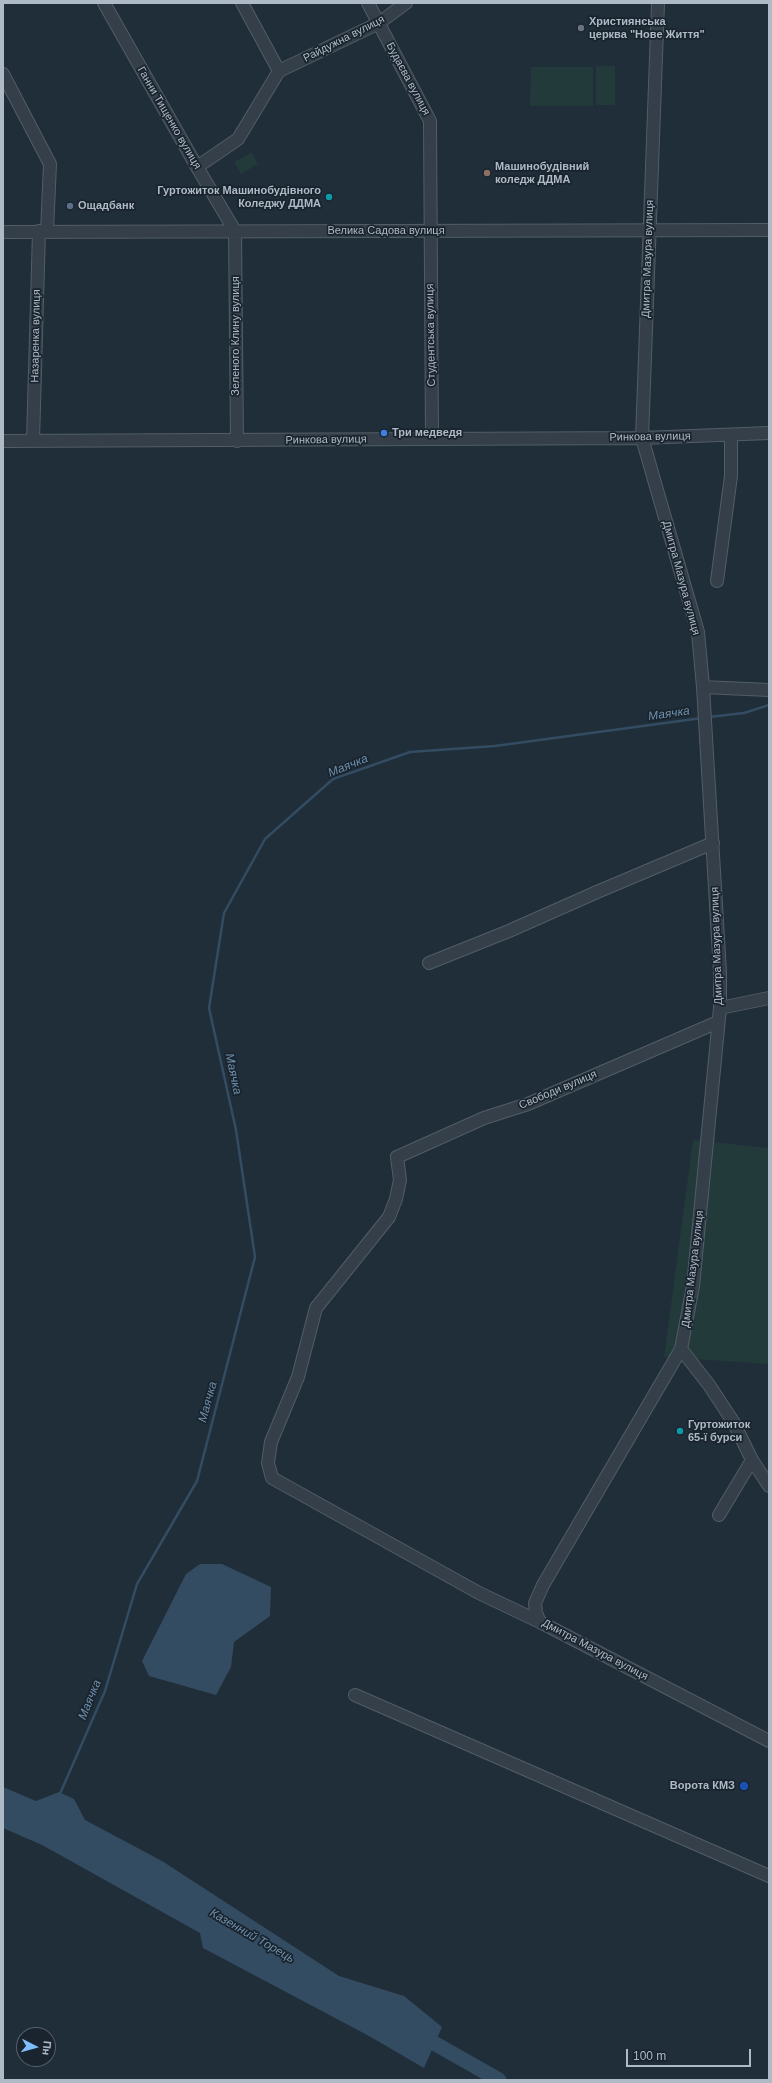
<!DOCTYPE html>
<html>
<head>
<meta charset="utf-8">
<style>
  body { margin:0 }
  #map { position:relative; width:772px; height:2083px; overflow:hidden; background:#202e39; font-family:Arial,sans-serif }
  canvas { display:block }
  .frame { position:absolute; inset:0; border:4px solid #aebac6; pointer-events:none }
  .north { position:absolute; left:16px; top:2027px; width:40px; height:40px; box-sizing:border-box; background:#19242e; border:1px solid #55606b; border-radius:50%; rotate:96deg; font-size:11px; font-weight:700; line-height:16px; text-align:center; color:#aebac6 }
  .north::after { content:''; display:block; margin:auto; width:14px; height:18px; background:#7ebdfc; clip-path:polygon(50% 0,100% 100%,50% 72%,0 100%) }
  .scale { position:absolute; left:626px; top:2049px; width:125px; height:18px; box-sizing:border-box; border:2px solid #aebac6; border-top:0; padding-left:5px; font-size:12px; line-height:14px; white-space:nowrap; color:#aebac6; -webkit-text-stroke:3px #19242e; paint-order:stroke }
</style>
</head>
<body>
<div id="map">
<canvas width="772" height="2083"></canvas>
<div class="frame"></div>
<div class="north">Пн</div>
<div class="scale">100 m</div>
</div>
<script>
const context = document.querySelector('canvas').getContext('2d');
context.lineJoin = 'round';
function fill(path, color) { context.fillStyle = color; context.fill(path, 'evenodd'); }
const toPath = rows => new Path2D(rows.map(r => 'M' + r).join(''));
function stroke(path, color, width, dash) { context.strokeStyle = color; context.lineWidth = width; context.lineCap = dash ? 'butt' : 'round'; context.setLineDash(dash || []); context.stroke(path); }
function drawText(font, color, halo, rows, align = 'center') {
  context.font = font + ' Arial,sans-serif'; context.lineWidth = 3.5; context.setLineDash([]); context.textBaseline = 'middle'; context.strokeStyle = halo; context.fillStyle = color; for (const [text, x, y, turn = 0] of rows) {
    context.save(); context.translate(x, y); context.rotate((+turn || 0) * Math.PI / 180); context.textAlign = isNaN(turn) ? turn : align; if (halo) context.strokeText(text, 0, 0); context.fillText(text, 0, 0); context.restore();
  }
}
const green = toPath([
  [596,66,615,66,615,105,596,105],
  [531,67,593,67,593,106,530,106],
  [252,152,258,164,241,174,234,162],
  [693,1140,769,1148,769,1364,664,1357]
]);
const water = toPath([
  [200,1564,222,1564,271,1587,270,1616,234,1642,231,1667,216,1695,149,1676,142,1661,186,1574],
  [3,1787,36,1801,59,1792,74,1799,85,1820,162,1861,339,1976,404,1996,442,2027,424,2068,369,2036,203,1948,200,1933,42,1845,3,1828]
]);
const stream = toPath([
  [709,717,744,713,769,705],
  [59,1796,105,1691,137,1584,197,1481,255,1257,236,1130,209,1008,224,913,265,839,333,779,410,752,495,746,702,718]
]);
const river = toPath([
  [418,2034,499,2080]
]);
const minor = toPath([
  [104,3,197,167,235,231,237,441],
  [242,3,279,71],
  [368,3,430,121,432,438],
  [279,71,379,23,406,3],
  [3,74,50,164,47,231],
  [197,167,238,139,279,71],
  [3,232,769,230],
  [3,441,642,438,769,433],
  [33,441,39,231],
  [717,581,731,476,731,435],
  [703,687,769,690],
  [429,963,509,931,597,892,713,843],
  [720,1008,769,998],
  [718,1022,528,1104,484,1118,397,1157,400,1180,396,1199,389,1217,316,1308,298,1377,271,1442,268,1463,272,1478,479,1593,540,1622,769,1741],
  [681,1349,709,1385,734,1423,752,1460,719,1515],
  [752,1460,769,1486],
  [540,1622,536,1613,535,1603,543,1585,681,1349,693,1286,720,1008,720,972,703,687,698,632,642,438,658,3],
  [355,1695,769,1876]
]);
const markers = [
  [581,28,4,"#6b7280"],
  [487,173,4,"#8d6e63"],
  [329,197,4,"#0f9aa8"],
  [70,206,4,"#5c6f8a"],
  [384,433,4,"#3f7fe0"],
  [680,1431,4,"#0f9aa8"],
  [744,1786,5,"#1a4fb4"]
];
const poiNames = [
  ["Християнська",589,22],
  ["церква \"Нове Життя\"",589,35],
  ["Машинобудівний",495,167],
  ["коледж ДДМА",495,180],
  ["Гуртожиток Машинобудівного",321,191,"right"],
  ["Коледжу ДДМА",321,204,"right"],
  ["Ощадбанк",78,206],
  ["Три медведя",392,433],
  ["Гуртожиток",688,1425],
  ["65-ї бурси",688,1438],
  ["Ворота КМЗ",735,1786,"right"]
];
const streetNames = [
  ["Райдужна вулиця",344,39,-27],
  ["Будаєва вулиця",408,79,62],
  ["Ганни Тищенко вулиця",169,118,60],
  ["Велика Садова вулиця",386,231],
  ["Дмитра Мазура вулиця",648,259,-88],
  ["Студентська вулиця",431,335,-91],
  ["Назаренка вулиця",36,336,-89],
  ["Зеленого Клину вулиця",236,336,-90],
  ["Ринкова вулиця",650,437,-1],
  ["Ринкова вулиця",326,440,-1],
  ["Дмитра Мазура вулиця",681,578,75],
  ["Дмитра Мазура вулиця",717,946,-92],
  ["Свободи вулиця",558,1090,-23],
  ["Дмитра Мазура вулиця",693,1269,-83],
  ["Дмитра Мазура вулиця",595,1650,28]
];
const waterNames = [
  ["Маячка",669,714,-8],
  ["Маячка",348,766,-22],
  ["Маячка",233,1074,78],
  ["Маячка",208,1402,-75],
  ["Маячка",90,1700,-68],
  ["Казенний Торець",252,1936,30]
];
fill(green, '#223a3a');
fill(water, '#334c62');
stroke(stream, '#334c62', 2.5);
stroke(river, '#334c62', 15);
stroke(minor, '#515d67', 14);
stroke(minor, '#343f4a', 12);
for (const [x, y, r, color] of markers) { const dot = new Path2D(); dot.arc(x, y, r, 0, 2 * Math.PI); context.fillStyle = color; context.fill(dot); stroke(dot, '#19242e', 1.5); }
drawText('bold 11px', '#aebac6', '#19242e', poiNames, 'left');
drawText('11px', '#aebac6', '#19242e', streetNames);
drawText('italic 12px', '#6e8fab', '#19242e', waterNames);
</script>
</body>
</html>
